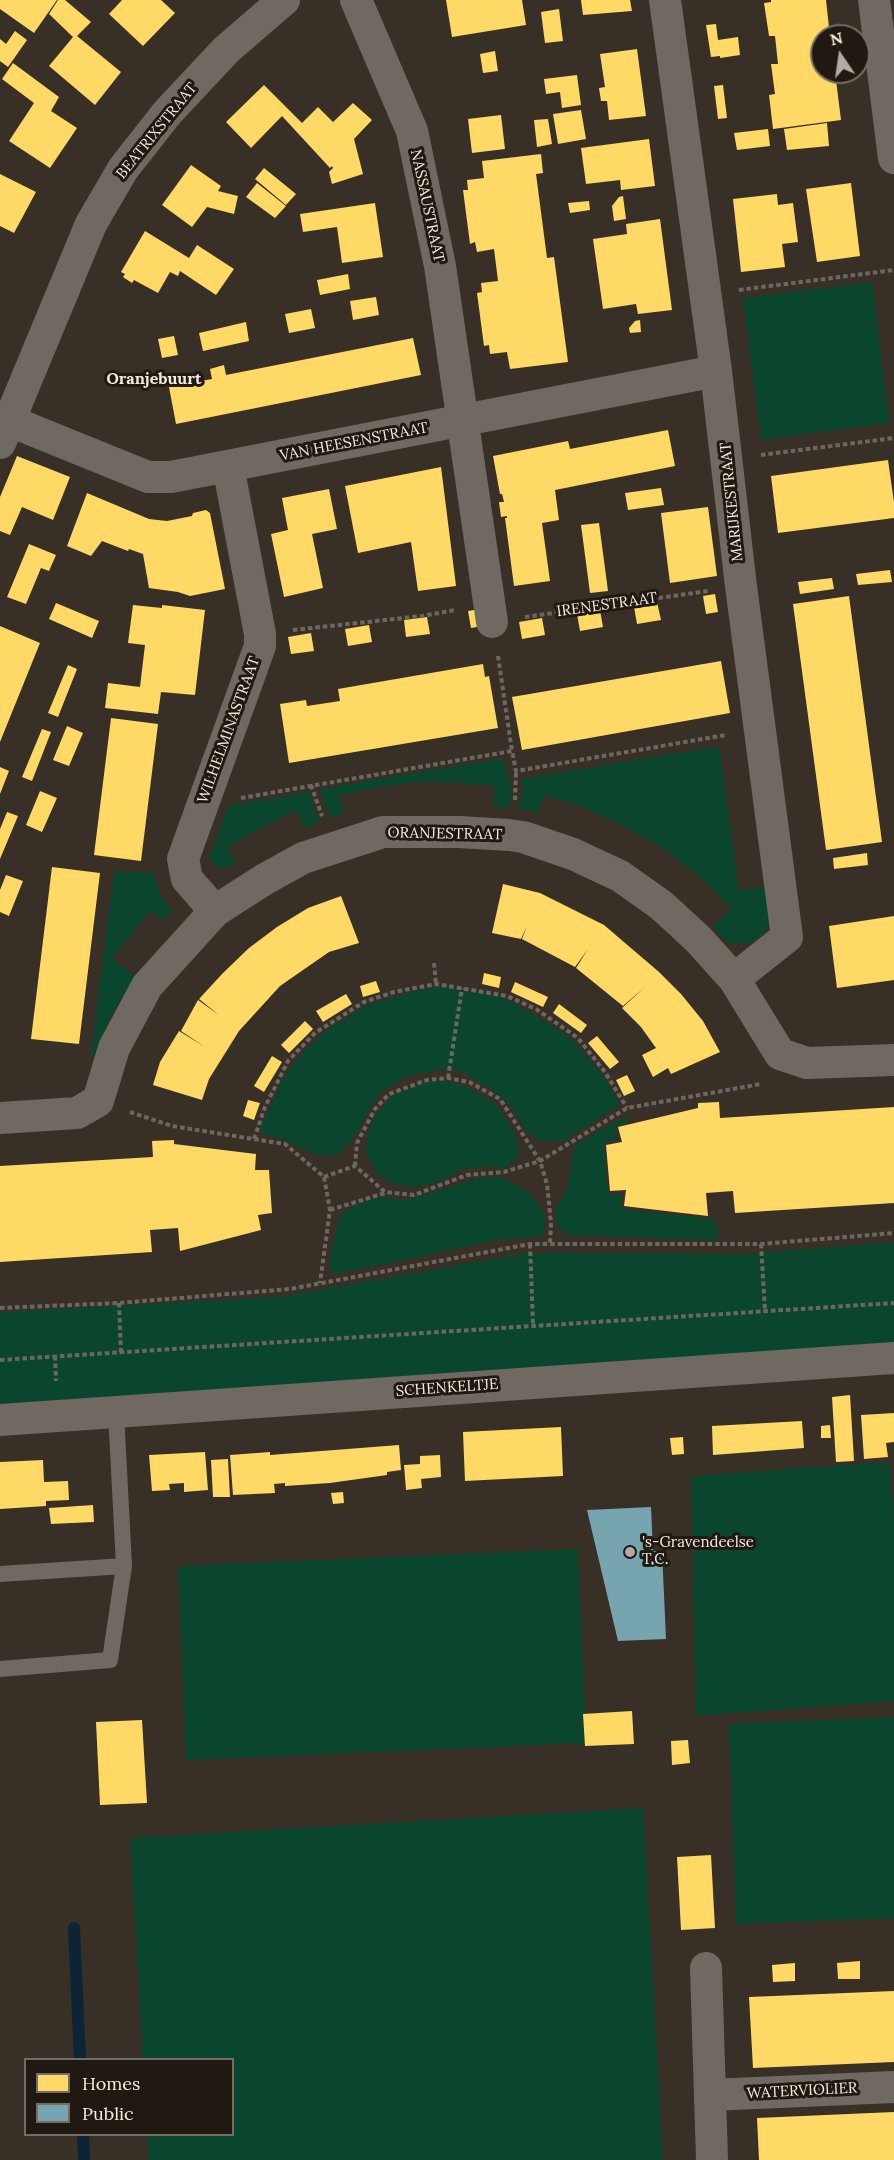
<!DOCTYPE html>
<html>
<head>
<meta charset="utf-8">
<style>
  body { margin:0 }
  #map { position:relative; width:894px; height:2160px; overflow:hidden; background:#383027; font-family:Lora,serif }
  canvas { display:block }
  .legend { position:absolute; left:24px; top:2058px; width:210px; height:78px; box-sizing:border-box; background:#201912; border:2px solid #756d65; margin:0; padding:8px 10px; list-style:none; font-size:18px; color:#f5ebe1 }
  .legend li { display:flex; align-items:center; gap:12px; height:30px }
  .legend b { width:30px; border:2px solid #756d65 }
  .north { position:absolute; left:810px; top:24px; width:60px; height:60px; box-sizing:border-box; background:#201912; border:2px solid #756d65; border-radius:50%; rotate:347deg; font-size:16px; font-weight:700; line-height:24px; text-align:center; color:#f5ebe1 }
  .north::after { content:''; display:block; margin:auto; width:21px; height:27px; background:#b3aaa0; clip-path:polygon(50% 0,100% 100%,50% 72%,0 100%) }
</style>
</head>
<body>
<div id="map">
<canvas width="894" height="2160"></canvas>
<ul class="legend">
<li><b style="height:16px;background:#ffd966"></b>Homes</li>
<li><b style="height:16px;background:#76a5af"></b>Public</li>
</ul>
<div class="north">N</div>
</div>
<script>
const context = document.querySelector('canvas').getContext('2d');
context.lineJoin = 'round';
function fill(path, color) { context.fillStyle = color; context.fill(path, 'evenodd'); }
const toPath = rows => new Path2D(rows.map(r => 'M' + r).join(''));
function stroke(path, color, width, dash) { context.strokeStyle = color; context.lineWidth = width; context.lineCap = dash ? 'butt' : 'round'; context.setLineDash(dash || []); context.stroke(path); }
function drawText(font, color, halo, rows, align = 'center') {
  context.font = font + ' Lora,serif'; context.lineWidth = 6; context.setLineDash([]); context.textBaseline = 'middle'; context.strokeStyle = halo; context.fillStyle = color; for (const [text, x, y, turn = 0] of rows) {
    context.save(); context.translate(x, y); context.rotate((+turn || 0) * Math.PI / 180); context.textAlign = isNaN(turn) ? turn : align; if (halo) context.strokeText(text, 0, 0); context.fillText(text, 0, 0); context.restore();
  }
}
const green = toPath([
  [872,282,889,423,761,440,743,298],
  [719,746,739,891,767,886,770,921,763,936,748,944,730,943,712,928,732,908,695,873,661,846,616,822,578,805,544,795,538,813,519,808,523,790,521,779],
  [503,758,512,791,509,808,494,807,495,786,454,782,420,782,385,786,339,795,343,814,330,817,320,789],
  [309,792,319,822,304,828,297,812,291,812,226,847,236,864,222,870,209,858,229,805],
  [114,871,154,873,159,894,172,911,163,920,150,910,112,959,135,976,110,1018,97,1057,91,1056],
  [440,987,502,997,532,1013,573,1040,605,1078,620,1105,563,1141,543,1142,532,1136,524,1129,511,1106,491,1089,456,1069,442,1069,408,1076,379,1093,352,1140,338,1154,323,1156,301,1149,285,1139,271,1137,259,1131,283,1078,304,1051,326,1031,364,1006,417,990],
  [435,1081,448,1081,466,1086,493,1102,504,1115,518,1141,518,1156,514,1161,507,1167,479,1167,462,1169,443,1180,418,1187,392,1184,377,1173,366,1153,367,1135,374,1117,392,1096,422,1084],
  [626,1117,629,1122,616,1126,617,1139,604,1143,608,1194,622,1194,622,1209,715,1219,718,1240,571,1235,565,1234,557,1225,555,1216,556,1208,567,1189,575,1145,599,1130],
  [482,1177,501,1177,524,1189,532,1196,544,1213,546,1223,542,1236,497,1240,336,1274,331,1271,330,1257,340,1215,356,1204,381,1197,405,1200],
  [894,1242,894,1347,0,1410,0,1312,279,1297,528,1253,746,1254],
  [889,1462,894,1521,894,1701,696,1716,691,1476],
  [578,1549,586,1743,186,1760,178,1566],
  [894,1717,894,1918,736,1924,729,1724],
  [643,1808,663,2160,149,2160,147,2135,232,2134,232,2060,143,2059,130,1838]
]);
const homes = toPath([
  [0,0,57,0,34,33,0,9],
  [58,0,65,0,91,22,77,36,121,72,95,105,49,66,73,37,49,14],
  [122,0,161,0,175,13,143,46,109,14],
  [446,0,522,0,526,25,452,37],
  [581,0,630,0,632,11,583,15],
  [771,0,826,0,830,36,822,36,822,72,835,72,841,120,773,129,769,95,775,94,771,64,778,64,775,36,769,36,764,3,771,2],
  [559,9,563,41,545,43,541,12],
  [716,24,718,40,738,37,740,55,720,58,720,56,711,57,706,25],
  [15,31,27,40,8,67,0,61,0,39,6,44],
  [637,49,646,116,609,120,607,101,601,101,599,88,605,87,600,54],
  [495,51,498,71,483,73,480,54],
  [13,63,59,97,51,111,77,128,50,168,9,141,34,103,2,79],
  [577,75,581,105,562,108,560,92,546,94,544,79],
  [264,85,302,123,318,107,333,122,353,103,372,120,354,139,363,174,332,184,329,172,333,168,332,166,330,168,282,116,251,148,226,122],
  [723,85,727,118,718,119,714,86],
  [581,110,586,139,558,144,553,114],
  [501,115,505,149,472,153,468,119],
  [548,119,552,144,537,147,534,120],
  [827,123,829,146,787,150,784,129],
  [768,129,770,146,737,150,734,133],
  [649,139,655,186,621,190,620,180,586,184,581,148],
  [541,154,543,173,536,174,547,258,554,257,568,362,510,369,507,352,490,354,489,345,484,346,477,293,482,292,481,283,498,281,494,249,477,252,475,242,470,244,463,190,468,190,467,180,484,178,482,161],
  [191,165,221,186,218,191,238,196,234,214,207,207,192,227,162,205],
  [264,168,296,194,286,205,255,179],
  [0,174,36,192,14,233,0,226],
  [257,183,286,206,275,218,246,197],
  [851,183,860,256,817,262,806,189],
  [777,194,778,205,793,203,798,242,782,244,785,267,741,272,733,199],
  [623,196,626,219,614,221,612,206,619,197],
  [589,201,590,210,570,213,568,203],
  [375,203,383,257,342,263,337,227,303,232,300,214],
  [660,219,672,310,638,314,636,304,603,309,593,239,627,234,626,224],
  [145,231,189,258,197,245,234,269,216,295,180,271,178,276,170,272,158,293,134,280,132,283,123,277,125,274,121,272],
  [348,274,350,289,320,295,317,280],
  [376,297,379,315,353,320,350,301],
  [311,309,315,328,289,333,285,314],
  [640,320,641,332,630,333,629,328,635,321],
  [246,322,249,341,203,351,199,333],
  [174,336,178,355,162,358,158,339],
  [413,338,421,375,176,424,169,387,212,379,210,369,224,365,226,375],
  [668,430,675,466,555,490,559,520,542,523,550,581,514,586,505,518,507,518,507,516,501,517,499,502,504,502,502,494,500,494,493,456,568,441,570,449],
  [17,456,70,477,53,520,22,507,10,535,0,531,0,497],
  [888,460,894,502,894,518,778,533,771,476],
  [441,467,456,586,418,591,411,542,358,553,345,486],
  [661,488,664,505,628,510,625,493],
  [329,489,337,529,312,534,323,588,284,597,271,534,288,530,282,498],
  [87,493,149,519,167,521,192,516,193,513,206,510,210,513,225,589,190,596,178,592,149,588,143,554,129,549,128,551,102,541,91,556,67,546],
  [708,507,717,576,670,583,661,513],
  [599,523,608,591,590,593,581,525],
  [29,544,56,555,49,571,41,568,26,604,7,597],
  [890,570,892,582,858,585,856,574],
  [832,578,834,589,800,594,798,582],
  [715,594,718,612,706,614,703,596],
  [849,596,882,842,826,850,793,604],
  [657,602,661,620,637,624,634,607],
  [56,603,99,621,92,638,49,619],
  [133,605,162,608,162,605,205,610,195,695,161,692,158,714,105,708,108,683,140,687,145,645,128,643],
  [480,609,482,626,471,628,468,611],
  [600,610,603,627,580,631,577,614],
  [427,617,430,634,406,637,404,620],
  [542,618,545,635,522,639,519,622],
  [369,625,372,642,348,646,345,629],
  [0,626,40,643,0,742],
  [311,633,314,651,291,654,288,637],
  [721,661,730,713,522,750,512,697],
  [483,664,485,677,489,676,498,728,289,763,280,704,306,700,307,706,340,701,338,689],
  [68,665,77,669,58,717,48,713],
  [111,718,158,724,141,861,94,855],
  [67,726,83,733,69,766,53,760],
  [42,729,51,732,32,781,22,777],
  [0,767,9,771,0,794],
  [40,791,57,798,42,832,26,825],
  [7,812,18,816,0,859,0,829],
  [867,853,868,865,834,869,833,858],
  [52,867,100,873,79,1044,31,1039],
  [6,875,23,881,9,916,0,912,0,890],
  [503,884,540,893,604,925,659,972,681,994,703,1021,720,1052,671,1074,668,1068,653,1077,642,1055,656,1048,641,1027,622,1008,646,986,623,1006,576,968,588,949,575,967,522,939,527,926,521,939,492,933],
  [341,896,359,943,329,952,280,986,239,1031,209,1079,202,1100,153,1085,160,1062,179,1031,205,1047,181,1031,198,1000,219,1015,199,999,223,973,249,948,277,927,308,908],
  [894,916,894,980,837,988,829,926],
  [484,973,501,977,499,988,482,984],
  [376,981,380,992,363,997,360,986],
  [515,982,548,997,543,1007,511,992],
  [346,994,352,1004,323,1022,316,1011],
  [559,1004,587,1025,581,1033,553,1013],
  [305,1021,313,1029,289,1053,281,1045],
  [597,1036,619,1062,610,1069,588,1043],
  [272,1056,282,1062,264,1092,254,1086],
  [627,1075,635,1091,624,1096,616,1080],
  [248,1100,260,1103,254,1120,243,1116],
  [719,1102,720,1118,894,1107,894,1203,735,1213,733,1191,706,1193,708,1216,624,1206,626,1190,610,1191,606,1145,622,1142,618,1127,698,1108,698,1103],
  [174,1140,174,1144,256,1154,255,1170,269,1170,272,1213,258,1215,261,1230,180,1251,178,1228,150,1230,152,1252,0,1262,0,1166,153,1157,152,1141],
  [850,1395,854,1461,836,1462,832,1397],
  [894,1413,894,1442,886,1443,888,1457,864,1459,861,1415],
  [802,1421,804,1448,713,1455,712,1426],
  [830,1425,831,1438,821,1438,821,1426],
  [561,1427,563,1476,465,1481,463,1432],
  [683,1437,684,1454,672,1455,670,1438],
  [399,1445,401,1470,387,1472,387,1475,330,1483,285,1486,285,1483,274,1484,275,1493,233,1495,230,1455,270,1452,270,1455],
  [205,1452,208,1490,184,1492,184,1483,169,1484,170,1490,152,1491,149,1455],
  [440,1455,441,1477,421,1479,422,1488,406,1490,404,1465,420,1464,420,1456],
  [228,1459,230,1497,213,1497,211,1460],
  [43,1460,44,1482,68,1481,69,1500,46,1501,46,1506,0,1509,0,1462],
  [343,1492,344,1503,333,1504,331,1493],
  [93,1505,94,1522,51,1524,49,1508],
  [632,1711,634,1744,585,1746,583,1714],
  [142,1720,147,1803,100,1805,96,1722],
  [688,1740,690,1763,672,1765,671,1741],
  [711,1855,715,1928,681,1930,677,1857],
  [860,1961,860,1979,838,1979,837,1963],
  [795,1963,795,1981,773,1982,772,1965],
  [894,1991,894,2062,753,2068,749,1997],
  [894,2112,894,2160,759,2160,757,2118]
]);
const public = toPath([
  [651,1507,653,1551,662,1551,666,1639,618,1641,587,1510]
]);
const stream = toPath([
  [74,1928,80,2060],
  [83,2134,84,2160]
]);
const path = toPath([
  [739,290,894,270],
  [761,455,894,438],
  [525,617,708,591],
  [293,630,422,616,455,610],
  [498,656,512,751],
  [311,785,322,816],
  [241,798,512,751,516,771,726,735],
  [515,800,516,771],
  [434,963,436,984],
  [448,1078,462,988],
  [130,1112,172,1126,285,1144,324,1177,330,1210,320,1283],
  [254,1139,265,1107,288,1061,315,1033,364,1002,394,992,436,984,507,996,536,1009,578,1038,605,1072,627,1108],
  [355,1166,357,1143,375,1109,389,1094,427,1080,448,1078,469,1082,500,1099,540,1161,547,1184,551,1223,550,1244],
  [324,1177,355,1166,385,1192,414,1195,467,1175,504,1172,540,1161,627,1108,761,1084],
  [330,1210,385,1193],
  [530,1244,533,1324],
  [761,1244,765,1311],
  [119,1303,121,1353],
  [0,1308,119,1303,290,1289,530,1244,761,1244,894,1233],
  [55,1356,56,1381],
  [0,1360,894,1303]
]);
const lane = toPath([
  [116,1412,124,1566],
  [0,1574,124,1566,110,1660,0,1669]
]);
const street = toPath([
  [356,0,412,131,440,266,492,622],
  [665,0,716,371,741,586,787,937,734,979],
  [874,0,894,158],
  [0,417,148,477,171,477,716,371],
  [0,443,91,224,123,169,167,113,226,50,284,0],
  [215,911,187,879,183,859,260,646,260,634,228,466],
  [0,1118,77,1113,98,1101,114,1048,147,986,215,911,265,879,303,858,383,832,459,832,509,835,523,837,573,854,620,876,661,905,698,939,734,979,780,1054,807,1063,894,1060],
  [0,1420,894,1358],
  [706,1968,712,2160],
  [710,2095,894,2087]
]);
const markers = [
  [630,1552,6,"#b3aaa0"]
];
const streetNames = [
  ["BEATRIXSTRAAT",157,131,-51],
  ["NASSAUSTRAAT",427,206,78],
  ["VAN HEESENSTRAAT",354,442,-11],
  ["MARIJKESTRAAT",732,502,-96],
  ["IRENESTRAAT",607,605,-8],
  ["WILHELMINASTRAAT",229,730,-70],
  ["ORANJESTRAAT",445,834,1],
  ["SCHENKELTJE",447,1388,-4],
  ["WATERVIOLIER",802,2091,-3]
];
const poiNames = [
  ["'s-Gravendeelse",642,1543],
  ["T.C.",642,1560]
];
const neighbourhoodNames = [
  ["Oranjebuurt",154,379]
];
fill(green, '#0a462d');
fill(homes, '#ffd966');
fill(public, '#76a5af');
stroke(stream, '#0c2435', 12);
stroke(path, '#6e6761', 4, [4.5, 3]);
stroke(lane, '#6f6962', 16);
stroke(street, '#6f6962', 32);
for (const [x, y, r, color] of markers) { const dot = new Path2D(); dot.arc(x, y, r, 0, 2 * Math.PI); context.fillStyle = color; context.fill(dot); stroke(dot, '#201912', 2); }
drawText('15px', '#f5ebe1', '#201912', streetNames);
drawText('15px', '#f5ebe1', '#201912', poiNames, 'left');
drawText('bold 16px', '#f5ebe1', '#201912', neighbourhoodNames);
</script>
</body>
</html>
